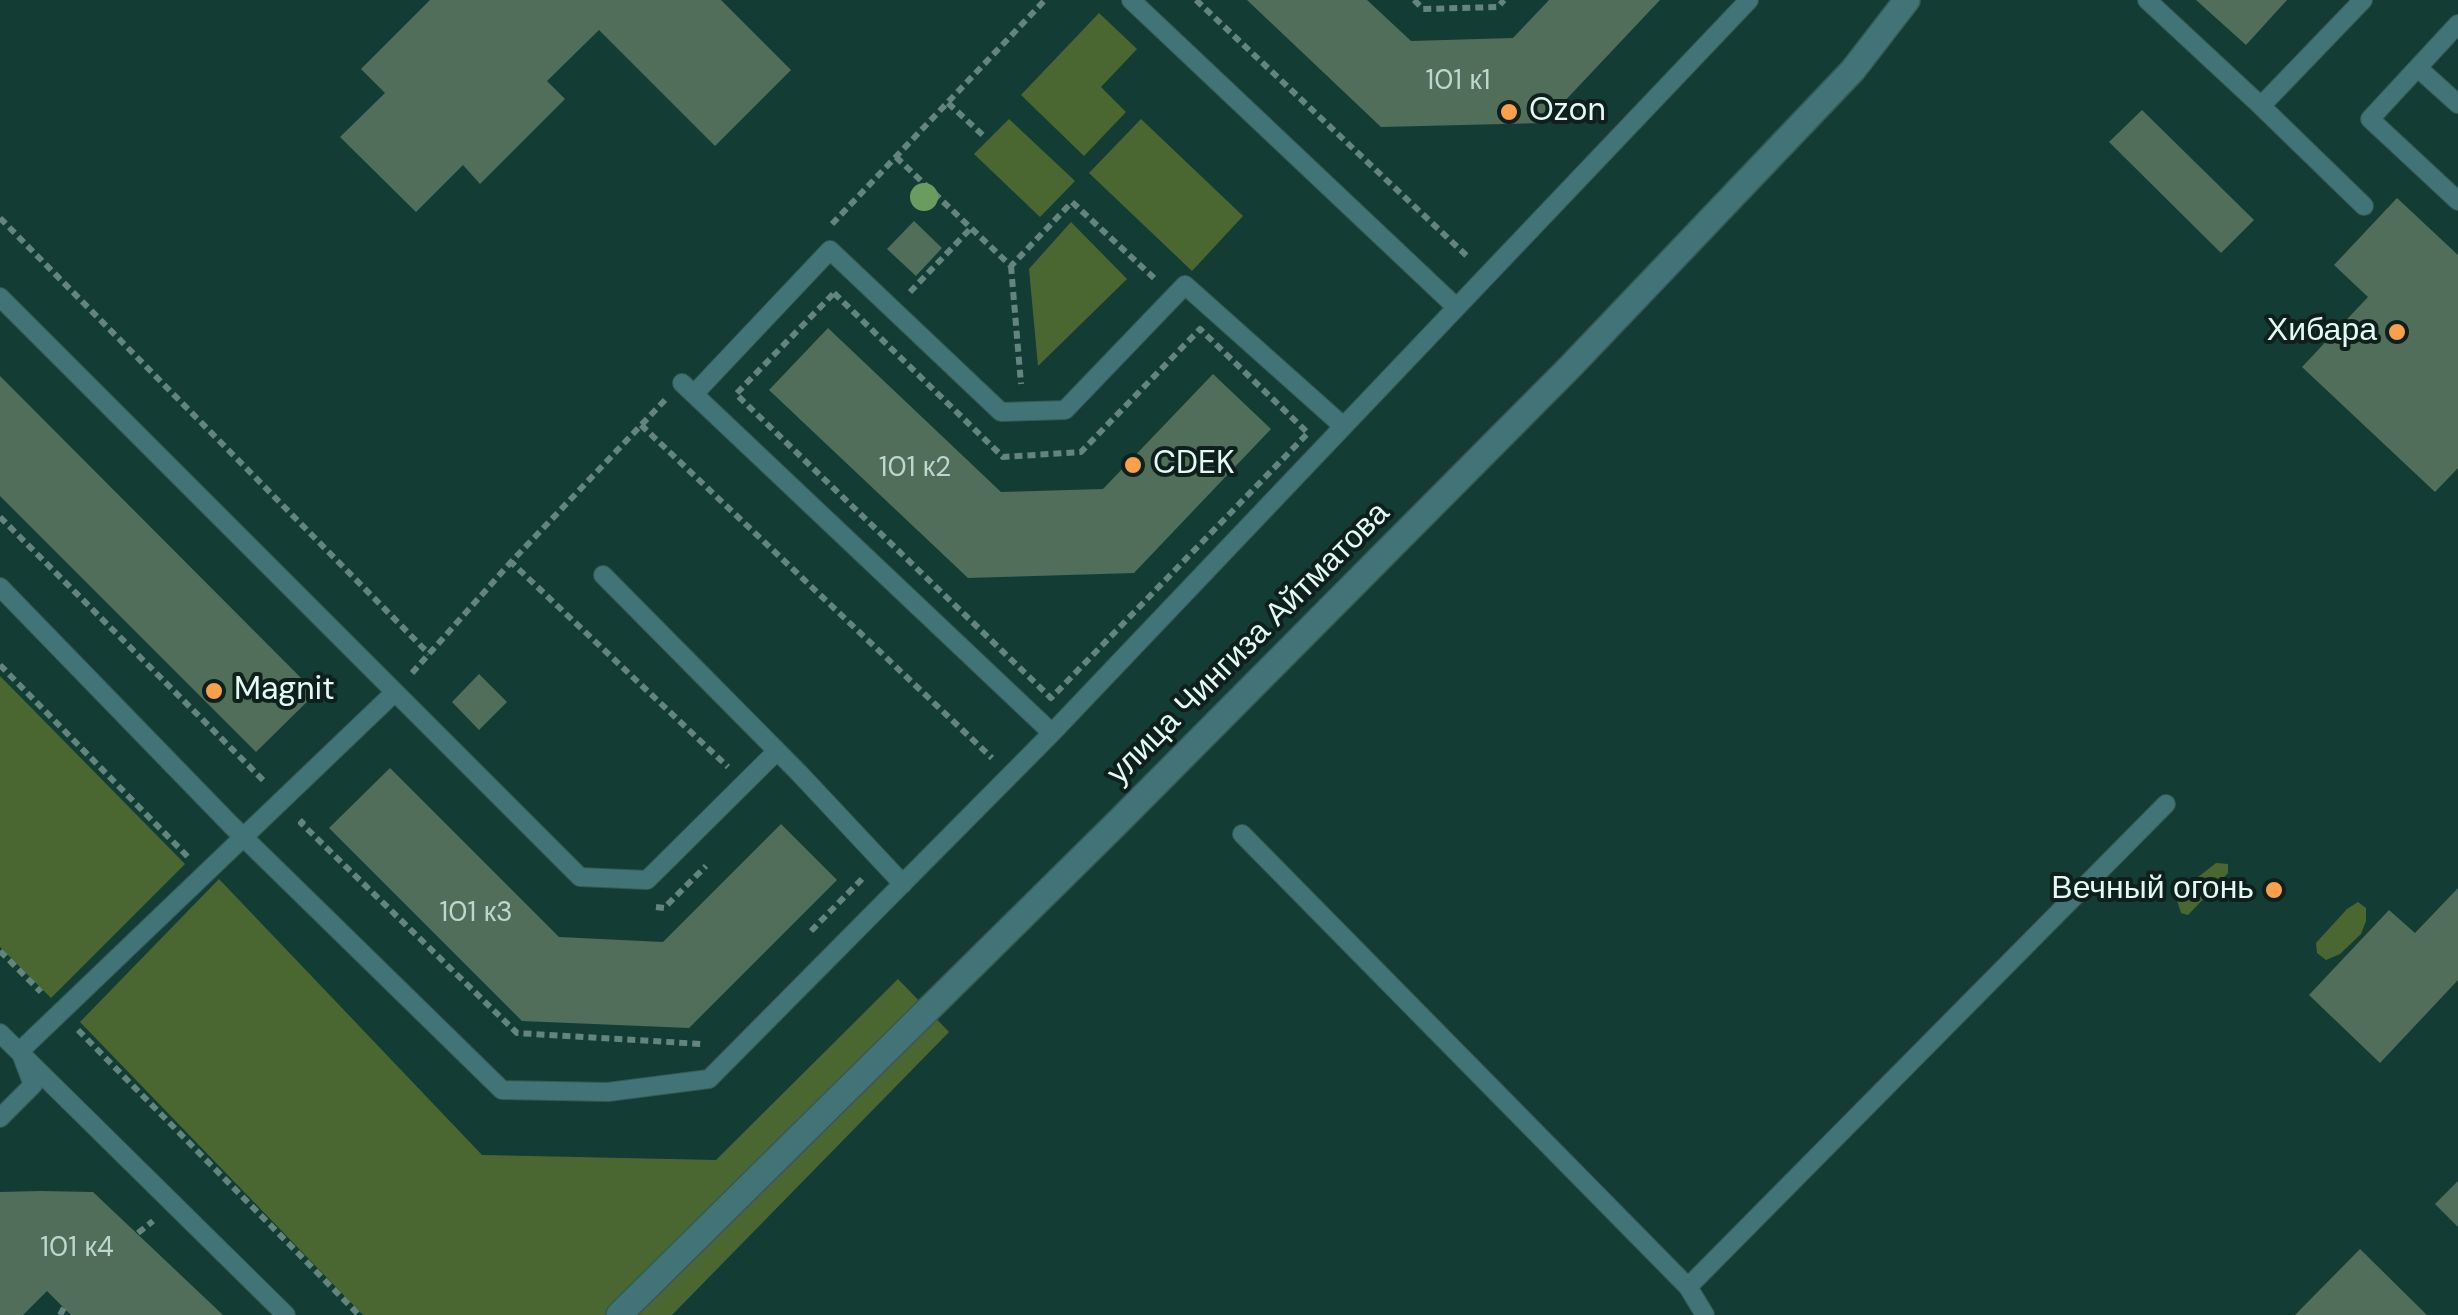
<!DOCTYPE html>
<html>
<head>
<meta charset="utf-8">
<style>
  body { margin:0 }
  canvas { display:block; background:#133c35 }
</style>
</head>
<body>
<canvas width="2458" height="1315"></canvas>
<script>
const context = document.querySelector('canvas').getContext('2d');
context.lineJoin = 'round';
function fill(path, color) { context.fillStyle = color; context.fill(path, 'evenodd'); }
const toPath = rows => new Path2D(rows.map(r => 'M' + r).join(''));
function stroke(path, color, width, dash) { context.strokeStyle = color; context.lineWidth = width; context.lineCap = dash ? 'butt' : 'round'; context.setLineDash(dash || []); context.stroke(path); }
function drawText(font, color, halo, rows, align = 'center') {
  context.font = font + ' "DM Sans",sans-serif'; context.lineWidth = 8; context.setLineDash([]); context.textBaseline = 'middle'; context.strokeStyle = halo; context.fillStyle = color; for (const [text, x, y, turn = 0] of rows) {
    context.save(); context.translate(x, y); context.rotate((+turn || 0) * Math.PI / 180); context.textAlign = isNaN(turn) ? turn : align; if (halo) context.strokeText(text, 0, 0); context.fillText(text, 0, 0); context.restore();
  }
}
const green = toPath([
  [1099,13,1137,49,1101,87,1126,112,1084,156,1021,95],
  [1009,119,1075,181,1040,217,974,154],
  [1141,119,1243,216,1192,271,1089,173],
  [1071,222,1127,279,1038,366,1029,269],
  [0,676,185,864,51,998,0,947],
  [2216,863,2228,864,2228,873,2188,915,2181,913,2176,897,2179,892],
  [219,879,482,1155,716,1160,898,979,949,1032,672,1315,363,1315,80,1022],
  [2358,902,2366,908,2366,921,2361,934,2340,954,2326,960,2317,953,2316,943,2347,909]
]);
const building = toPath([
  [430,0,721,0,791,70,715,146,599,30,547,81,565,99,480,184,463,165,416,212,340,137,385,93,361,69],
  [1247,0,1367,0,1411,41,1513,38,1549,0,1660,0,1544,123,1381,127],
  [2196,0,2287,0,2246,45],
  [2142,110,2254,220,2221,253,2109,142],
  [2397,198,2458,255,2458,468,2435,492,2302,367,2368,297,2334,265],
  [914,221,942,248,916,276,887,249],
  [828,328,1001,492,1103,489,1213,374,1271,429,1134,573,968,578,769,390],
  [0,376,316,693,256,752,0,496],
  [479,674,507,702,479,730,452,702],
  [390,768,559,937,663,942,781,824,837,880,689,1028,522,1021,329,828],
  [2458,888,2458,980,2380,1063,2309,995,2389,910,2415,933],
  [2458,1181,2458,1227,2435,1204],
  [41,1191,93,1192,223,1315,71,1315,47,1291,23,1315,0,1315,0,1192],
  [2360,1249,2427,1315,2295,1315]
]);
const path = toPath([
  [1196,0,1468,257],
  [1414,0,1423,9,1498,7,1504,0],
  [948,103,986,138],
  [896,157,1011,266,1072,202,1154,278],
  [0,218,429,654],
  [832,224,1045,0],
  [1011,266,1021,384],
  [910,292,971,228],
  [834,293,1003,457,1081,452,1200,329,1308,433,1051,698,736,394,834,293],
  [665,400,511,562,728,767],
  [641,425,992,758],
  [0,517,266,783],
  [0,665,188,857],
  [412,673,511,562],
  [304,820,301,823,517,1033,702,1044],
  [656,907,664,908,706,866],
  [811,931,862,879],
  [0,951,41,992],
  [78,1030,359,1315],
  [138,1233,153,1221],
  [60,1315,64,1308]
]);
const lane = toPath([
  [1131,0,1456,307],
  [2147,0,2261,106],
  [2363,0,2261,106,2364,206],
  [2458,24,2370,119,2458,201],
  [2418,68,2458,104],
  [0,297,580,877,647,880,777,751],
  [682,383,1052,733],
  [694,394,830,250,1001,412,1065,410,1185,285,1343,426],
  [603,575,799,773,903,884],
  [0,587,231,825,502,1090,608,1092,709,1079,1052,733,1749,0],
  [1242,834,1688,1287,1705,1315],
  [0,1033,286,1315],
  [0,1118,33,1085,20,1051,395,692],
  [1688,1287,2166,804]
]);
const street = toPath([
  [619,1315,1116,824,1571,366,1853,70,1907,0]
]);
const trees = [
  [924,197]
];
const markers = [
  [1509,112,10,"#f9a04c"],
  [2397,332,10,"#f9a04c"],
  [1133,465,10,"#f9a04c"],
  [214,691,10,"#f9a04c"],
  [2274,890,10,"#f9a04c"]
];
const numberNames = [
  ["101 к1",1458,82],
  ["101 к2",915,469],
  ["101 к3",476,914],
  ["101 к4",77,1249]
];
const poiNames = [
  ["Ozon",1529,112],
  ["Хибара",2377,332,"right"],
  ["CDEK",1153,465],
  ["Magnit",234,691],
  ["Вечный огонь",2254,890,"right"]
];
const streetNames = [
  ["улица Чингиза Айтматова",1249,644,-45]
];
fill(green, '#4b6731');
fill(building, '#506e5a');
stroke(lane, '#345a53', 20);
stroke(street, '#345a53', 28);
stroke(path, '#63857e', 6, [8, 5]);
stroke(lane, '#427377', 18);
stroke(street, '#427377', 25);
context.fillStyle = '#6b9c5f';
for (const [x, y] of trees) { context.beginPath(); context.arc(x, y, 14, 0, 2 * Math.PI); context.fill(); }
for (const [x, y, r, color] of markers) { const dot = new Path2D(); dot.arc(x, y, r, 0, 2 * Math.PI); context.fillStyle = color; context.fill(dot); stroke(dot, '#0f201c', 4); }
drawText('28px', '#bed6cd', null, numberNames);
drawText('32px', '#e3f9f3', '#0f201c', poiNames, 'left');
drawText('32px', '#e3f9f3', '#0f201c', streetNames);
</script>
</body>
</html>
